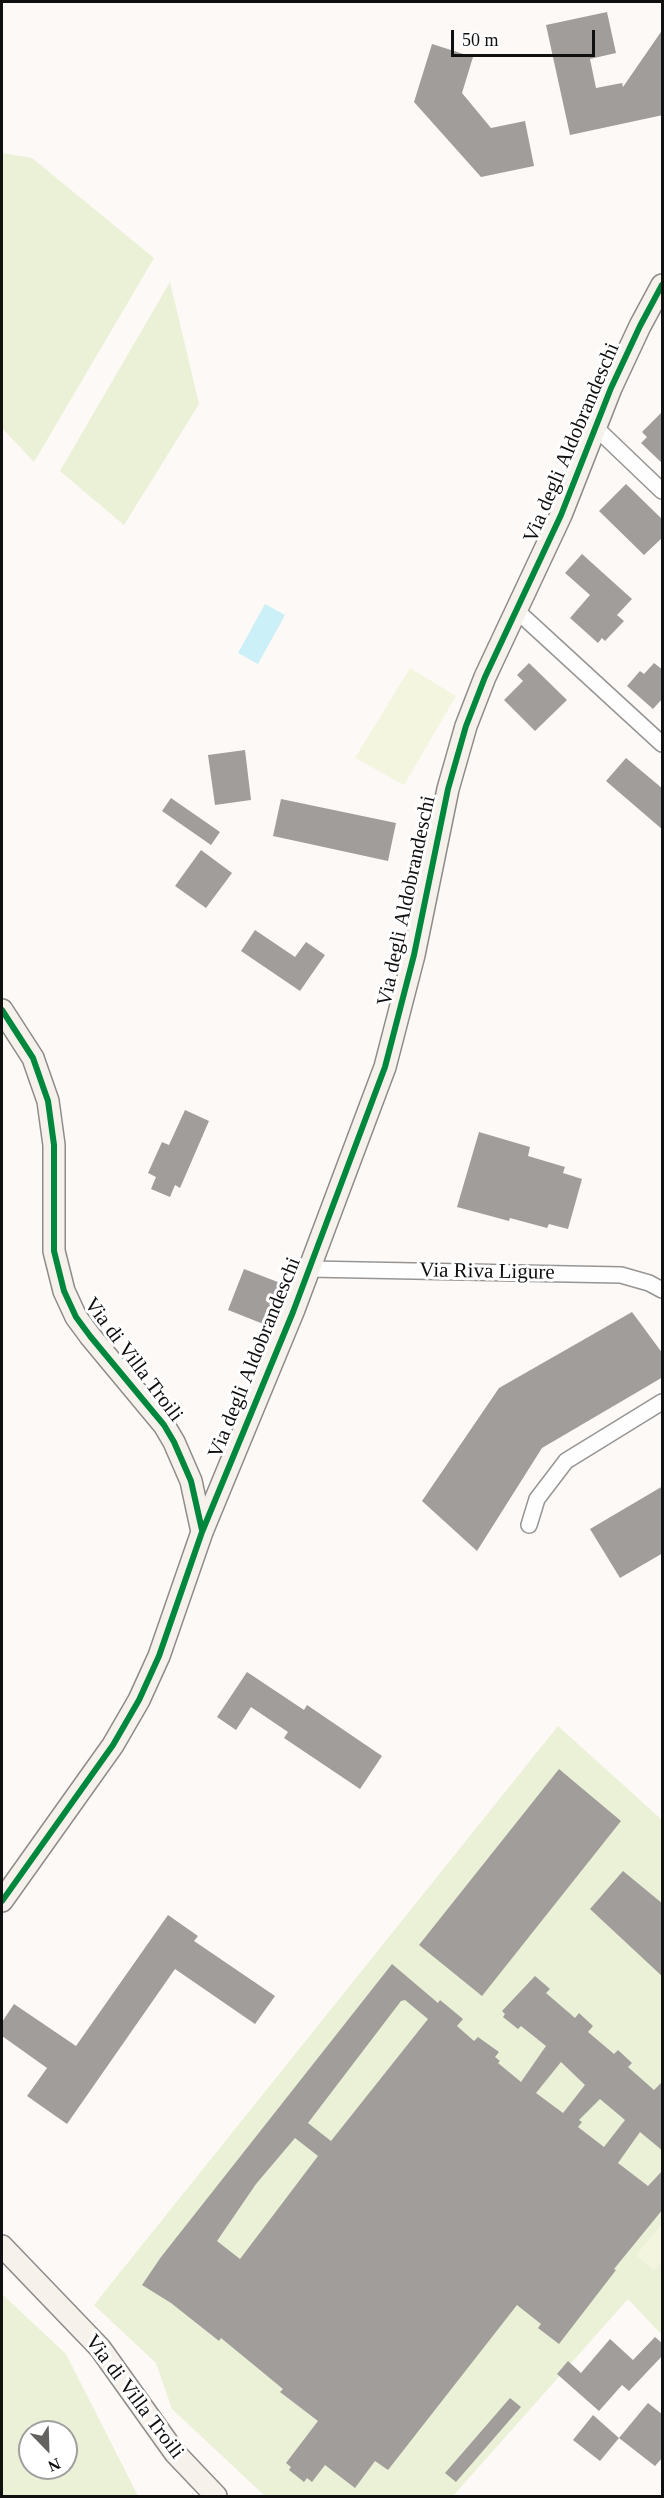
<!DOCTYPE html>
<html>
<head>
<meta charset="utf-8">
<style>
  body { margin:0 }
  #map { position:relative; width:664px; height:2498px; overflow:hidden; background:#fcf9f6; font-family:Georgia,serif }
  canvas { display:block }
  .frame { position:absolute; inset:0; border:3px solid #101010; pointer-events:none }
  .north { position:absolute; left:18px; top:2420px; width:60px; height:60px; box-sizing:border-box; background:#fff; border:2px solid #9f9f9f; border-radius:50%; rotate:157deg; font-size:16px; font-weight:700; line-height:24px; text-align:center; color:#101010 }
  .north::after { content:''; display:block; margin:auto; width:21px; height:27px; background:#636260; clip-path:polygon(50% 0,100% 100%,50% 72%,0 100%) }
  .scale { position:absolute; left:451px; top:30px; width:144px; height:27px; box-sizing:border-box; border:3px solid #101010; border-top:0; padding-left:8px; font-size:18px; line-height:21px; white-space:nowrap; color:#101010; -webkit-text-stroke:4px #fff; paint-order:stroke }
</style>
</head>
<body>
<div id="map">
<canvas width="664" height="2498"></canvas>
<div class="frame"></div>
<div class="north">N</div>
<div class="scale">50 m</div>
</div>
<script>
const context = document.querySelector('canvas').getContext('2d');
context.lineJoin = 'round';
function fill(path, color) { context.fillStyle = color; context.fill(path, 'evenodd'); }
const toPath = rows => new Path2D(rows.map(r => 'M' + r).join(''));
function stroke(path, color, width, dash) { context.strokeStyle = color; context.lineWidth = width; context.lineCap = dash ? 'butt' : 'round'; context.setLineDash(dash || []); context.stroke(path); }
function drawText(font, color, halo, rows, align = 'center') {
  context.font = font + ' Georgia,serif'; context.lineWidth = 6; context.setLineDash([]); context.textBaseline = 'middle'; context.strokeStyle = halo; context.fillStyle = color; for (const [text, x, y, turn = 0] of rows) {
    context.save(); context.translate(x, y); context.rotate((+turn || 0) * Math.PI / 180); context.textAlign = isNaN(turn) ? turn : align; if (halo) context.strokeText(text, 0, 0); context.fillText(text, 0, 0); context.restore();
  }
}
const green = toPath([
  [2,153,32,158,154,258,34,462,2,428],
  [170,282,199,404,124,525,60,471],
  [558,1726,662,1820,662,2335,628,2299,453,2496,265,2496,172,2409,156,2363,94,2305],
  [2,2294,66,2354,138,2496,2,2496],
  [30,2432,66,2432,66,2468,30,2468]
]);
const pitch = toPath([
  [410,668,456,696,404,785,355,758],
  [662,2224,662,2262,654,2271,636,2255]
]);
const water = toPath([
  [265,604,285,615,258,664,238,653]
]);
const building = toPath([
  [607,12,616,53,590,59,596,88,622,83,623,87,663,29,663,115,570,135,546,25],
  [432,44,473,57,462,93,491,128,525,121,534,166,481,177,414,102],
  [663,411,663,464,641,443,647,437,642,432],
  [626,484,663,520,663,537,644,555,599,511],
  [582,554,632,599,617,615,624,621,605,641,602,638,598,643,570,618,590,595,565,573],
  [529,663,567,700,535,731,504,700,523,681,517,675],
  [654,663,663,670,663,698,653,709,627,686,640,671,644,674],
  [245,750,251,800,215,805,208,755],
  [626,758,663,789,663,830,606,781],
  [171,798,220,832,211,845,162,811],
  [281,799,396,823,388,861,273,836],
  [201,850,232,873,206,908,175,886],
  [255,930,295,957,306,942,325,955,300,991,241,951],
  [185,1110,209,1121,180,1188,175,1185,170,1197,151,1189,156,1177,148,1173,162,1142,169,1145],
  [479,1132,530,1147,528,1156,565,1167,563,1173,582,1179,568,1229,549,1224,547,1228,510,1218,509,1221,457,1207],
  [244,1269,283,1284,266,1325,228,1310],
  [632,1312,663,1354,663,1377,542,1448,477,1551,422,1501,499,1388],
  [663,1486,663,1553,620,1578,590,1529],
  [247,1672,304,1710,307,1705,382,1756,360,1789,284,1738,288,1732,251,1707,236,1730,217,1717],
  [559,1769,621,1821,482,1996,419,1945],
  [623,1871,663,1904,663,1977,590,1909],
  [168,1915,198,1936,194,1941,275,1996,255,2024,175,1969,67,2124,27,2096,47,2068,2,2036,2,2022,14,2004,76,2046],
  [392,1964,438,2003,440,2000,463,2019,457,2026,474,2041,478,2037,499,2052,495,2057,500,2061,498,2063,521,2082,546,2046,521,2026,518,2029,503,2017,505,2014,502,2011,535,1976,550,1989,546,1993,575,2018,579,2013,593,2026,588,2032,614,2054,618,2050,632,2063,628,2067,654,2090,663,2081,663,2151,640,2132,618,2163,648,2186,663,2170,663,2209,614,2269,616,2270,559,2344,538,2328,541,2324,517,2305,388,2470,375,2461,355,2488,325,2465,312,2482,307,2478,304,2482,289,2470,291,2467,286,2463,318,2421,280,2392,283,2389,221,2338,219,2341,171,2303,142,2285,161,2257],
  [405,2000,428,2019,331,2141,308,2123,401,2001],
  [561,2062,585,2085,563,2113,536,2093],
  [600,2099,625,2120,604,2147,578,2127,582,2122,579,2120],
  [295,2138,318,2156,240,2259,217,2241,256,2184],
  [655,2337,663,2344,663,2355,629,2391,622,2385,599,2411,557,2374,568,2361,581,2373,610,2339,633,2360],
  [510,2398,521,2407,456,2482,445,2473],
  [648,2403,663,2415,663,2457,655,2466,619,2438],
  [593,2415,619,2438,600,2461,573,2440]
]);
const street = toPath([
  [595,427,662,491],
  [516,610,662,744],
  [309,1269,621,1275,649,1283,662,1290],
  [529,1525,537,1499,566,1461,662,1402]
]);
const secondary = toPath([
  [2,1010,33,1058,48,1101,54,1145,54,1251,64,1291,76,1317,90,1336,164,1425,174,1442,191,1481,202,1532],
  [2,1901,113,1745,139,1700,159,1656,202,1532,293,1312,385,1067,414,955,448,789,466,726,485,677,561,515,611,388,640,326,662,285],
  [2,2246,100,2348,175,2453,216,2496]
]);
const cycleway = toPath([
  [2,1010,33,1058,48,1101,54,1145,54,1251,64,1291,76,1317,90,1336,164,1425,174,1442,191,1481,202,1530],
  [2,1901,113,1745,139,1700,159,1656,202,1532,293,1312,385,1067,414,955,448,789,466,726,485,677,561,515,611,388,640,326,662,285]
]);
const streetNames = [
  ["Via degli Aldobrandeschi",572,443,-67],
  ["Via degli Aldobrandeschi",407,901,-78],
  ["Via Riva Ligure",487,1272,1],
  ["Via degli Aldobrandeschi",255,1358,-68],
  ["Via di Villa Troili",133,1360,53],
  ["Via di Villa Troili",134,2397,53]
];
fill(green, '#ebf1d6');
fill(pitch, '#f4f5df');
fill(water, '#ccf0f7');
fill(building, '#a09d9b');
stroke(street, '#969594', 18);
stroke(secondary, '#8d8c8a', 24);
stroke(street, '#fffefe', 15);
stroke(secondary, '#f6f2eb', 21);
stroke(cycleway, '#00873e', 6);
drawText('21px', '#101010', '#fff', streetNames);
</script>
</body>
</html>
